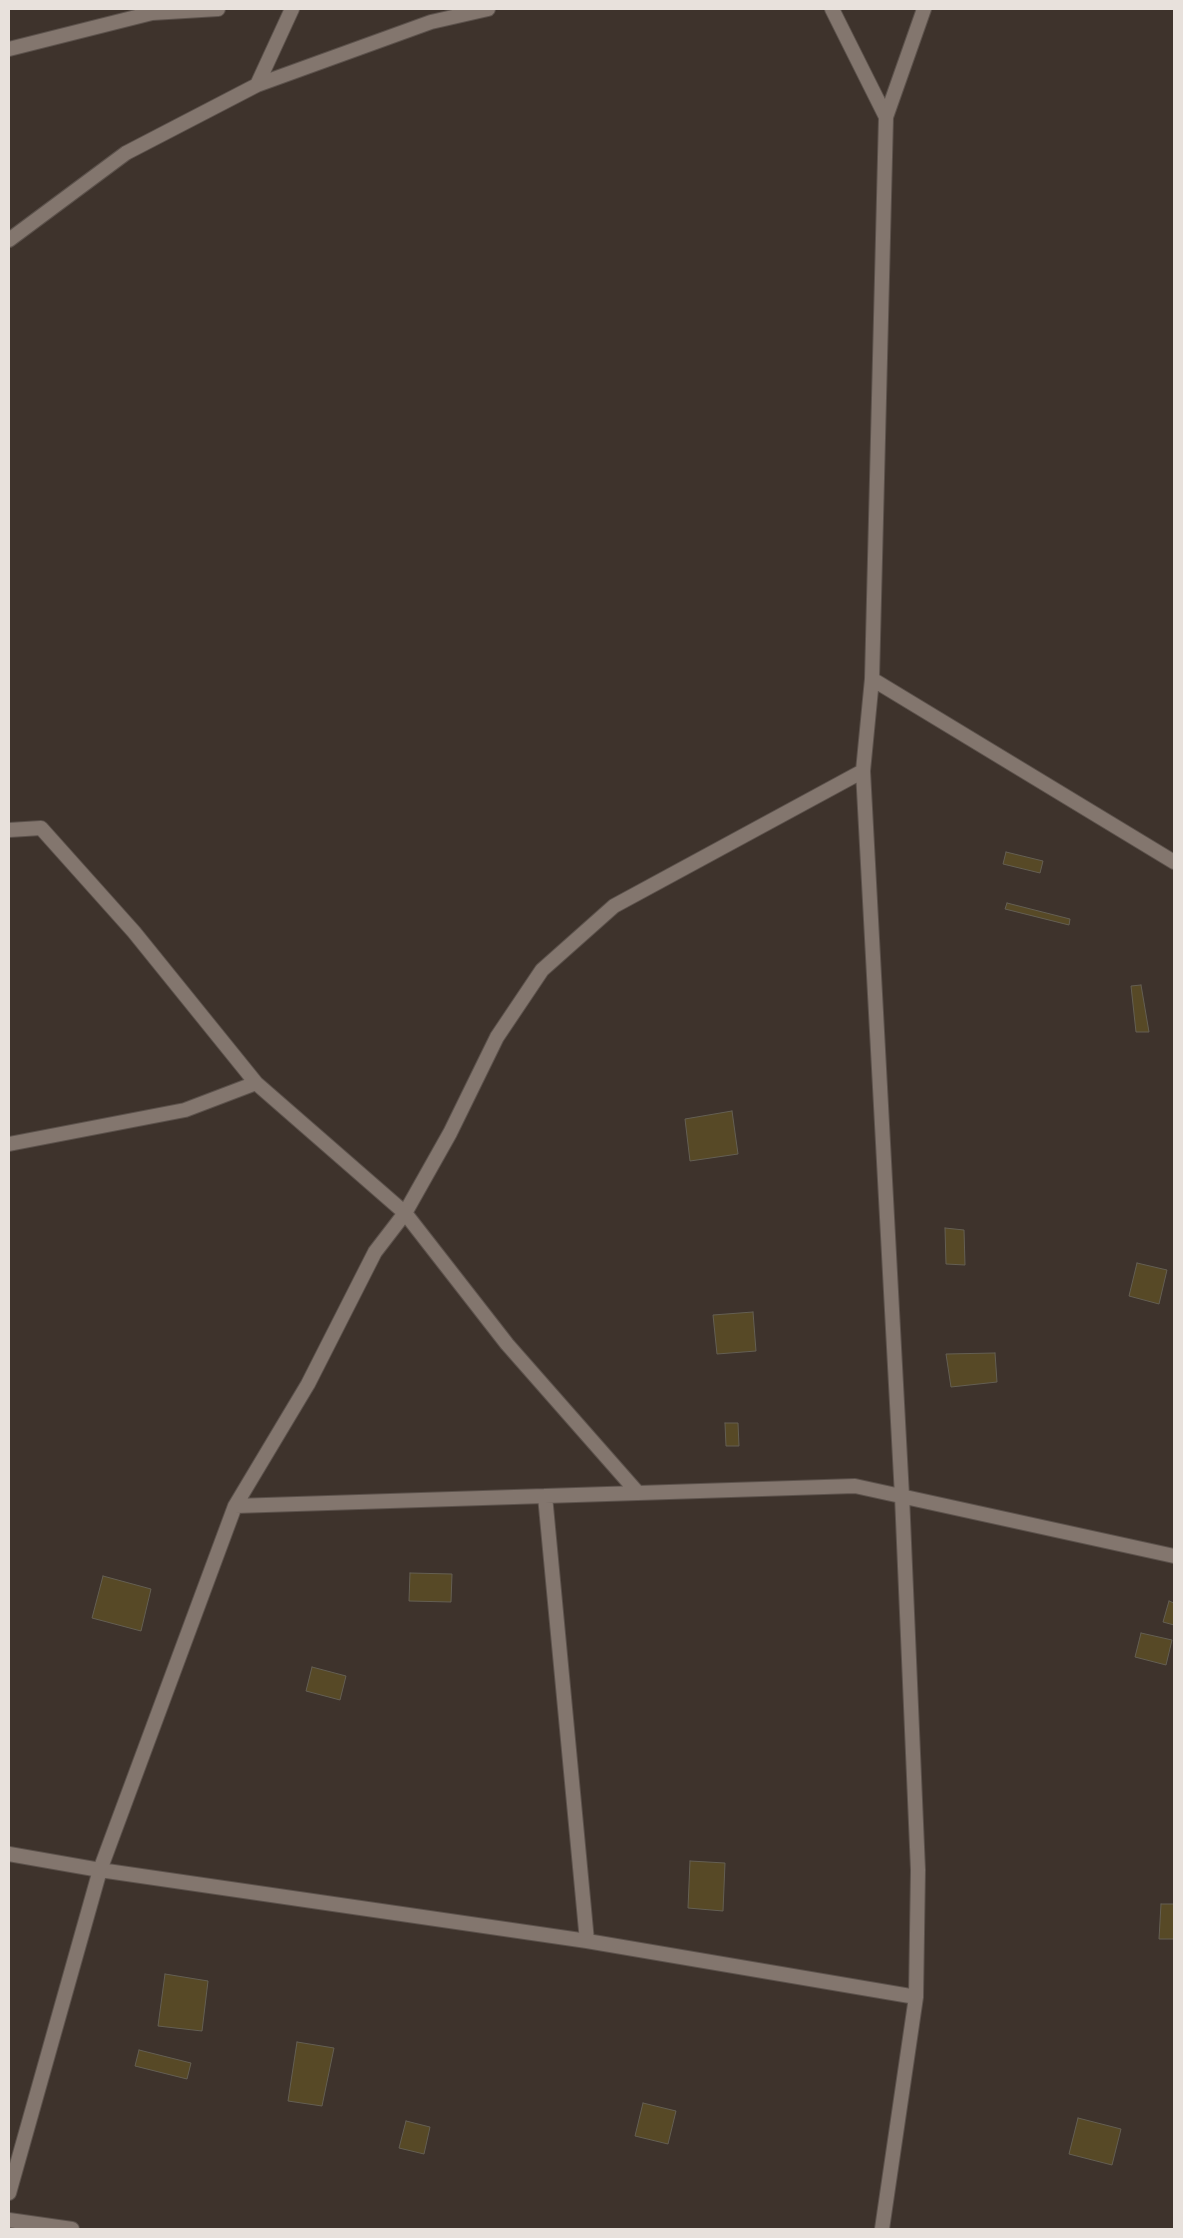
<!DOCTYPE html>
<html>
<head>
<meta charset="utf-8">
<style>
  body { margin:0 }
  #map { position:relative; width:1183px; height:2238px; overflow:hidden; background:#3e332c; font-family:"Noto Serif",serif }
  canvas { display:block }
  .frame { position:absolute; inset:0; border:10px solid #e8e1dc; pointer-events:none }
</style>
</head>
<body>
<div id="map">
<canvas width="1183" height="2238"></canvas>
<div class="frame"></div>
</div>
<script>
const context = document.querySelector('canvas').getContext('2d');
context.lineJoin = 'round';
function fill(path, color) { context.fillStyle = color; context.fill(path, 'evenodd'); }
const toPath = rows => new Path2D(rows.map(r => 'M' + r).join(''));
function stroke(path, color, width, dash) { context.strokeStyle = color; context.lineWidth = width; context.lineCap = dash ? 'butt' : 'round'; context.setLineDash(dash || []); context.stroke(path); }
const building = toPath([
  [1006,852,1043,861,1040,873,1003,864,1006,852],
  [1007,903,1070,919,1069,925,1005,909,1007,903],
  [1141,985,1149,1032,1136,1032,1131,986,1141,985],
  [732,1111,738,1154,690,1161,685,1119,732,1111],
  [945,1228,964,1230,965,1265,946,1264,945,1228],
  [1137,1263,1167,1270,1159,1304,1129,1296,1137,1263],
  [753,1312,756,1351,717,1354,713,1315,753,1312],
  [995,1353,997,1382,951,1387,946,1354,995,1353],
  [725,1423,738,1423,739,1446,726,1446,725,1423],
  [410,1573,452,1574,451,1602,409,1601,410,1573],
  [103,1576,151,1589,141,1631,92,1618,103,1576],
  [1169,1601,1174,1603,1174,1625,1163,1622,1169,1601],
  [1141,1633,1172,1640,1166,1665,1135,1657,1141,1633],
  [312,1667,346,1676,340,1700,306,1691,312,1667],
  [690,1861,725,1863,723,1911,688,1908,690,1861],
  [1161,1904,1174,1904,1174,1939,1159,1939,1161,1904],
  [165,1974,208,1981,202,2031,158,2026,165,1974],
  [297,2042,334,2048,322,2106,288,2101,297,2042],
  [139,2050,191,2063,187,2079,135,2066,139,2050],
  [643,2103,676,2111,668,2144,635,2136,643,2103],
  [1078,2118,1121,2129,1112,2165,1069,2154,1078,2118],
  [406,2121,430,2127,424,2154,399,2148,406,2121]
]);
const minor = toPath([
  [832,9,886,117],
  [9,49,152,13,218,9],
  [257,85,292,9],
  [9,240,126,153,257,85,431,22,488,9],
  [872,679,1174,862],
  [9,830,41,828,134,932,256,1083,405,1213,507,1344,638,1493],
  [9,1144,185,1110,256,1083],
  [545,1496,587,1941],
  [235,1506,855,1486,1174,1556],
  [9,1854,100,1870,587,1941,916,1997],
  [9,2193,100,1870,235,1506,308,1384,375,1252,405,1213,450,1133,497,1037,542,970,614,906,863,771],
  [9,2220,72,2229],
  [882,2229,916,1997,918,1870,902,1496,863,771,872,679,886,117,924,9]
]);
fill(building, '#574926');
stroke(building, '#645f53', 1);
stroke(minor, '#5c524c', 16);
stroke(minor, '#83766e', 14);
</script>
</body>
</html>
